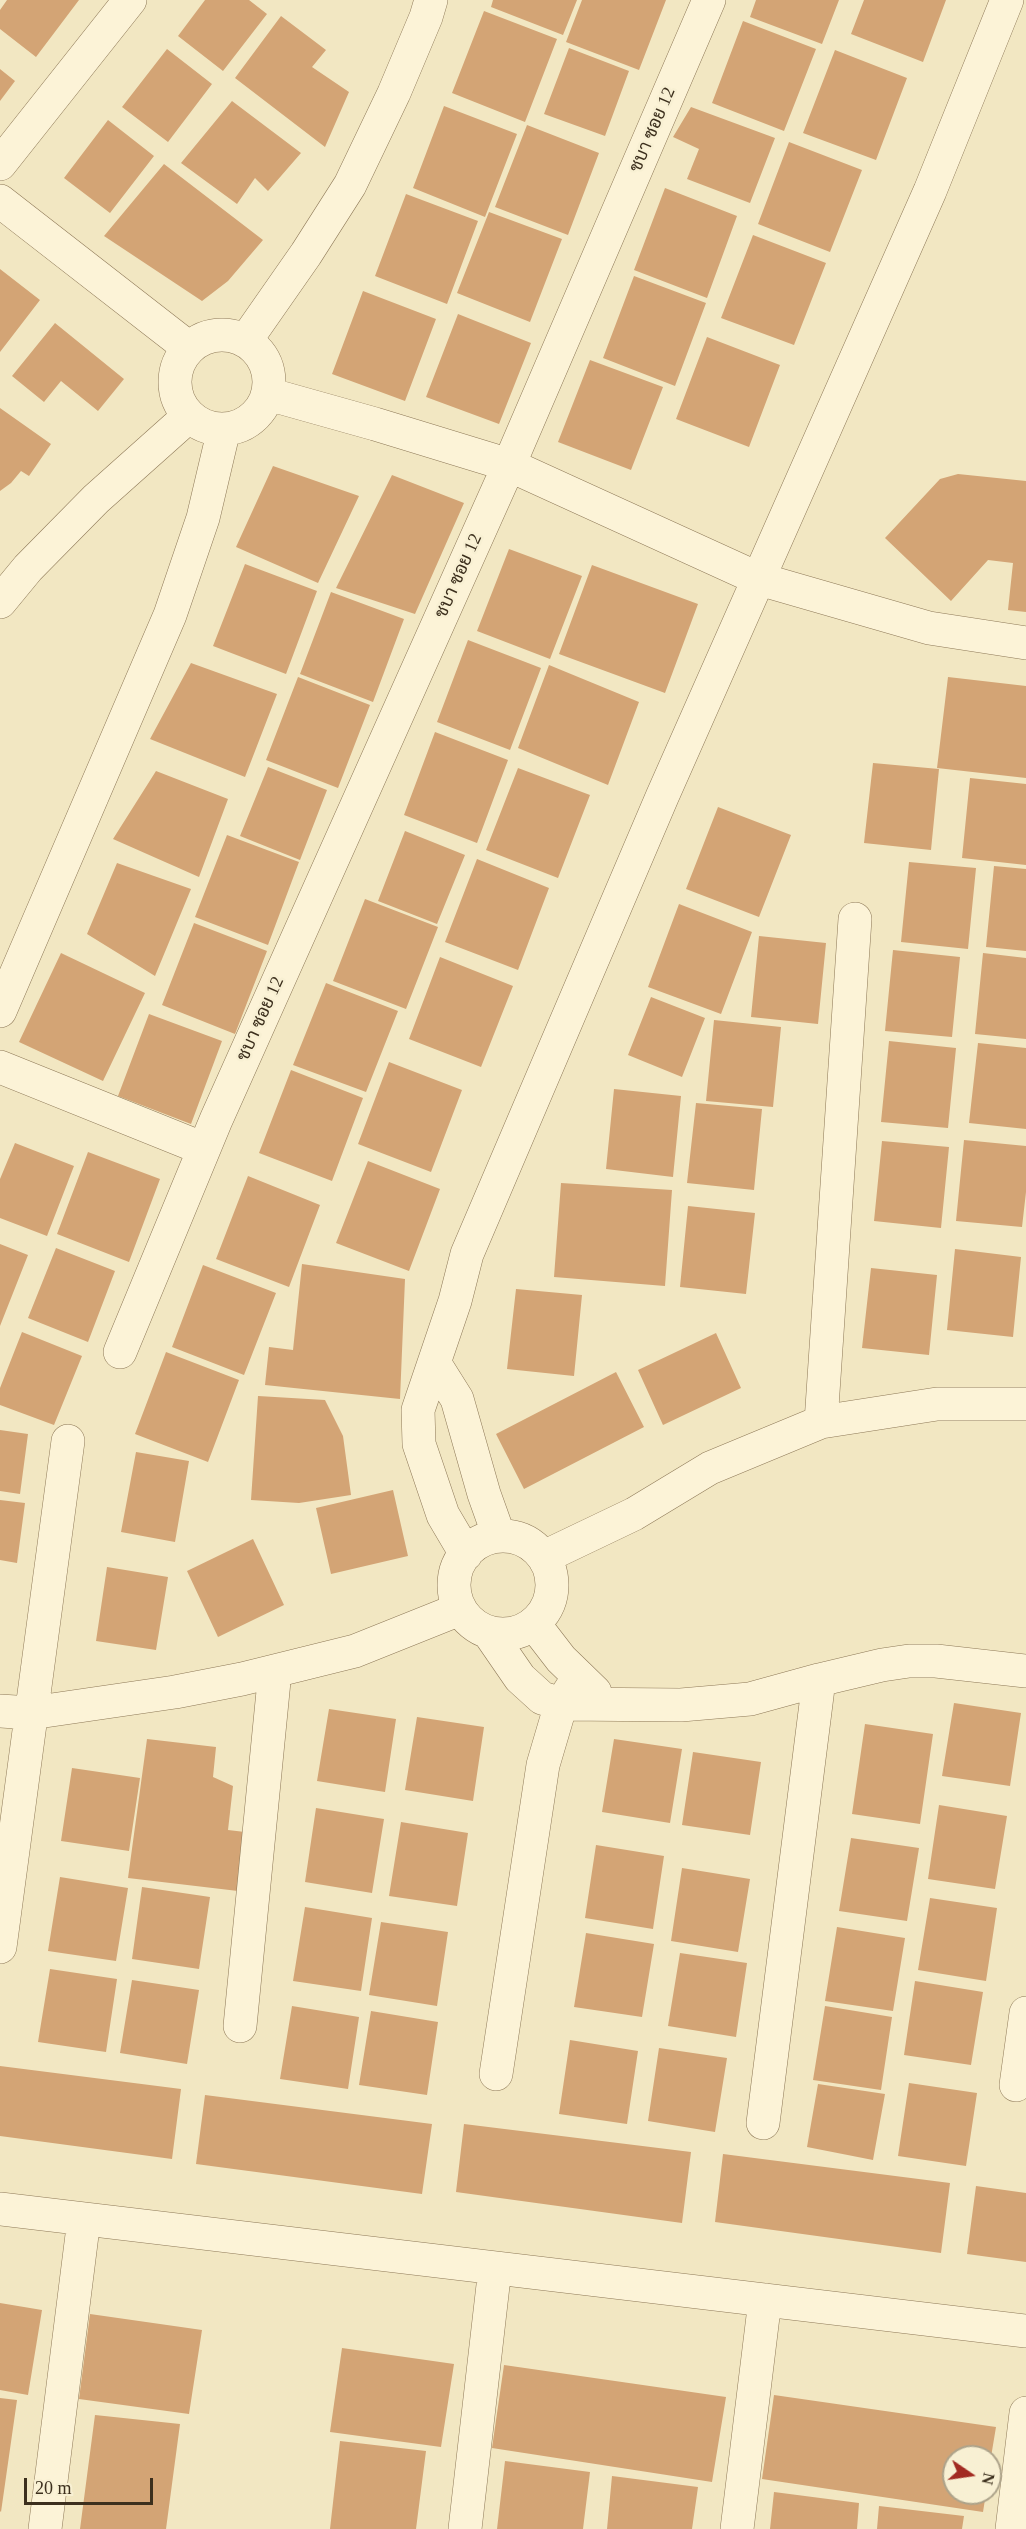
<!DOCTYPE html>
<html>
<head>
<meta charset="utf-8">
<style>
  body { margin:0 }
  #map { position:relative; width:1026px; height:2529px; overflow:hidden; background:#f2e7c2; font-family:"Times New Roman",serif }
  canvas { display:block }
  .north { position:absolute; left:942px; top:2445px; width:60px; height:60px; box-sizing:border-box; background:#f8f0d3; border:2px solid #ada38a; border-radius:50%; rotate:103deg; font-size:16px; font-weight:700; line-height:24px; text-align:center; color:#3c2f1d }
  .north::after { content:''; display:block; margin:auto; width:21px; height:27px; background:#a22b22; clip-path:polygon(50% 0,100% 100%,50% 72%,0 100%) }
  .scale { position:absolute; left:24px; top:2478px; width:129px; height:27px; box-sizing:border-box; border:3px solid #3c2f1d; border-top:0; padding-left:8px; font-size:18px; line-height:21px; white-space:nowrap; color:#3c2f1d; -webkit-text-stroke:4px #f8f0d3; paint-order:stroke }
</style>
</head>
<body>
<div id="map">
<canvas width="1026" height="2529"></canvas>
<div class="north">N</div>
<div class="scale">20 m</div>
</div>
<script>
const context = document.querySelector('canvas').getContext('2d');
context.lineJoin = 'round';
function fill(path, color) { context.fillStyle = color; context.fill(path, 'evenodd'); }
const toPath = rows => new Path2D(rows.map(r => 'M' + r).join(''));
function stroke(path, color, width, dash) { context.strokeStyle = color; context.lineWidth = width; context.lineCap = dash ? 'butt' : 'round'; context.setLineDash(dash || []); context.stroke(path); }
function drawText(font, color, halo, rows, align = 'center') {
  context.font = font + ' "Times New Roman",Sarabun,serif'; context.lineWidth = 5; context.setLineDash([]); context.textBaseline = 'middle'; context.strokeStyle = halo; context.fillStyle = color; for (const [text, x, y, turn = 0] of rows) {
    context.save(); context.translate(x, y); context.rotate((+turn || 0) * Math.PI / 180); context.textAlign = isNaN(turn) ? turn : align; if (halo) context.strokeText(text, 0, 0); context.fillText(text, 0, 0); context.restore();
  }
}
const building = toPath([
  [7,0,79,0,36,57,0,29,0,10],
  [205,0,249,0,267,14,223,71,178,36],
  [493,0,577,0,563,35,491,7],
  [582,0,666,0,639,70,566,42],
  [756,0,839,0,822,44,750,17],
  [864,0,946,0,923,62,851,34],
  [484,11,557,39,525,122,452,93],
  [281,16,326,50,312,67,349,92,325,147,235,78],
  [743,21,816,49,784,131,712,103],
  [569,48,629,71,605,136,544,114],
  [167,49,212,84,168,142,122,107],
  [835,50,907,78,876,160,803,133],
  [0,69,15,81,0,101],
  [232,101,301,153,268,191,255,178,237,204,181,163],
  [444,106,517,134,485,217,413,188],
  [691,107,775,138,750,203,687,179,699,149,673,137],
  [108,120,154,156,110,213,64,178],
  [527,125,599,153,568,235,495,207],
  [789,142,862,170,830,252,758,224],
  [164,164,263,240,228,281,202,301,104,236],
  [665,188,737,216,707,298,634,270],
  [406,194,478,221,447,304,375,276],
  [489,212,562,239,530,322,457,293],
  [753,235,826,263,794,345,721,318],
  [0,269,40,300,0,352],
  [634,276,706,303,675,386,603,358],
  [363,291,436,319,405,401,332,374],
  [458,314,531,343,499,424,426,397],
  [55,323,124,379,98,411,61,381,44,402,12,376],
  [707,337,780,365,749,447,676,419],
  [590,360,663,387,631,470,558,442],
  [0,408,51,444,29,476,21,471,11,483,0,491],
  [273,466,359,496,318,583,236,547],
  [958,474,1026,481,1026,612,1008,610,1013,563,988,560,951,601,885,538,940,479],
  [392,475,464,503,415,614,336,588],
  [509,549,582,576,550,659,477,631],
  [245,564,317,591,286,674,213,646],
  [592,565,698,604,665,693,559,654],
  [331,592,404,619,373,702,300,674],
  [468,640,541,668,510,750,437,722],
  [191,663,277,694,245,777,150,739],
  [549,665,639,702,608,785,518,748],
  [298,677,370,705,338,788,266,760],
  [948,677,1026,686,1026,778,937,768],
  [435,732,508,760,477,843,404,815],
  [873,763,939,769,931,850,864,843],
  [268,767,327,790,300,860,240,836],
  [518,768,590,795,558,878,486,850],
  [156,771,228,799,199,877,113,839],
  [970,778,1026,784,1026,865,962,858],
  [718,807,791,835,759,917,686,889],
  [405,831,465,855,437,924,378,901],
  [227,835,299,862,268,945,195,917],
  [477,859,549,888,518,970,445,942],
  [909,862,976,868,968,949,901,942],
  [117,863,191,889,155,976,87,934],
  [994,866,1026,869,1026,951,986,947],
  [365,899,438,927,406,1009,333,981],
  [679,904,752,932,721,1014,648,987],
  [194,923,267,951,235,1034,162,1005],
  [759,936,826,943,818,1024,751,1017],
  [893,950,960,957,952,1037,885,1031],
  [61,953,145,993,103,1081,19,1042],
  [983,953,1026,958,1026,1039,975,1034],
  [440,957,513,986,481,1067,409,1039],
  [326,983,398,1011,366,1092,293,1065],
  [651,997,705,1018,682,1077,628,1055],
  [149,1014,222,1041,191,1124,118,1096],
  [714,1020,781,1027,773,1107,706,1101],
  [889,1041,956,1048,948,1128,881,1122],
  [978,1043,1026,1048,1026,1129,969,1123],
  [389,1062,462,1090,431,1172,358,1144],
  [291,1070,363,1098,332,1181,259,1153],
  [614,1089,681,1096,673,1177,606,1169],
  [696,1103,762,1109,754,1190,687,1183],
  [964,1140,1026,1146,1026,1192,1022,1227,956,1221],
  [882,1141,949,1147,941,1228,874,1221],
  [15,1143,74,1166,47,1236,0,1218,0,1179],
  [88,1152,160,1179,129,1262,57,1234],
  [368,1161,440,1189,409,1271,336,1243],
  [248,1176,320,1205,289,1287,216,1259],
  [561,1183,672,1190,665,1286,554,1277],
  [688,1206,755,1213,746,1294,680,1287],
  [0,1244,28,1255,0,1326],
  [56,1248,115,1271,88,1342,28,1318],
  [955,1249,1021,1257,1013,1337,947,1330],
  [302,1264,405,1279,400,1399,265,1385,269,1347,293,1350],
  [203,1265,276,1293,244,1375,172,1347],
  [871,1268,937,1275,929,1355,862,1348],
  [516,1289,582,1295,574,1376,507,1369],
  [22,1332,82,1356,54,1425,0,1405,0,1388],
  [716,1333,741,1388,663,1425,638,1370],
  [166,1352,239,1380,208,1462,135,1434],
  [616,1372,644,1427,524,1489,496,1434],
  [258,1396,325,1400,343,1436,351,1495,299,1503,251,1500],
  [0,1430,28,1434,20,1494,0,1491],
  [136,1452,189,1461,175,1542,121,1532],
  [393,1490,408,1556,331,1574,316,1508],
  [0,1500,25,1503,17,1563,0,1560],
  [253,1539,284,1605,218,1637,187,1571],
  [107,1567,168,1577,156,1650,96,1641],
  [954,1703,1021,1713,1010,1786,942,1776],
  [329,1709,396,1719,385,1792,317,1781],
  [417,1717,484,1727,473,1801,405,1790],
  [865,1724,933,1734,920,1824,852,1814],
  [147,1739,216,1747,213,1777,233,1786,228,1830,245,1832,238,1891,128,1878],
  [614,1739,682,1749,670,1823,602,1812],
  [693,1752,761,1762,750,1835,682,1825],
  [72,1768,140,1778,129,1851,61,1841],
  [939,1805,1007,1816,995,1889,928,1879],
  [316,1808,384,1819,372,1893,305,1882],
  [401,1822,468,1833,457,1906,389,1896],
  [851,1838,919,1848,907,1921,839,1911],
  [596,1845,664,1856,653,1929,585,1918],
  [682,1868,750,1879,738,1952,671,1941],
  [60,1877,128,1888,116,1961,48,1951],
  [142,1887,210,1897,199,1969,132,1959],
  [930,1898,997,1908,986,1981,918,1970],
  [305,1907,372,1918,361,1991,293,1981],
  [381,1922,448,1932,437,2006,369,1995],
  [837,1927,905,1938,893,2011,825,2001],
  [586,1933,654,1944,642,2017,574,2007],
  [680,1953,747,1963,736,2037,668,2026],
  [50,1969,117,1979,106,2052,38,2042],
  [132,1980,199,1990,187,2064,120,2053],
  [915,1981,983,1992,971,2065,904,2055],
  [292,2006,359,2017,348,2089,280,2079],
  [825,2006,892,2017,881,2090,813,2080],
  [371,2011,438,2022,427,2095,359,2085],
  [570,2040,638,2051,627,2124,559,2114],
  [659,2048,727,2058,715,2132,648,2121],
  [0,2066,181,2089,172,2159,0,2136],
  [909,2083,977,2093,966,2166,898,2156],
  [818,2084,885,2094,873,2160,807,2147],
  [205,2095,432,2124,422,2194,196,2164],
  [464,2124,691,2152,682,2223,456,2192],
  [723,2154,950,2183,941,2253,715,2222],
  [976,2186,1026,2193,1026,2262,967,2254],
  [0,2303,42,2310,28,2395,0,2390],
  [90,2314,202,2330,189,2414,79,2399],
  [342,2348,454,2364,441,2447,330,2432],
  [504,2365,726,2397,712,2482,492,2448],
  [774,2395,996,2427,991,2457,954,2457,954,2493,986,2493,983,2512,762,2479],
  [0,2398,17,2400,1,2512,0,2511],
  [95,2415,180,2424,166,2529,80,2529],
  [340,2441,426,2451,416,2529,330,2529],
  [505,2461,590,2472,583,2529,497,2529],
  [612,2476,698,2487,692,2529,607,2529],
  [774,2492,859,2503,857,2529,770,2529],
  [879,2506,964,2516,962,2529,877,2529]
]);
const minor = toPath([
  [0,164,130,0],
  [0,201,189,348],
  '175 382a47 47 0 1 1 94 0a47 47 0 1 1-94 0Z',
  [246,340,306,254,350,185,394,93,426,17,431,0],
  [268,394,375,424,509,465,759,579,929,628,1026,643],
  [0,602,28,568,96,499,189,416],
  [0,1011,170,615,203,518,224,429],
  [0,1067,204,1149],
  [120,1352,216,1120,509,465,709,0],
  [435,1364,457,1399,484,1494,499,1536],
  [821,1422,855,919],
  '454 1585a49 49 0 1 1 98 0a49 49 0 1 1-98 0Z',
  [466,1554,443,1515,419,1444,418,1410,455,1301,467,1254,662,797,930,191,1007,0],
  [544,1557,634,1514,710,1468,821,1422,937,1404,1026,1404],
  [534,1624,561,1659,595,1692],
  [489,1633,520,1678,542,1698,561,1704,681,1705,750,1699,819,1680,882,1665,909,1661,936,1661,1026,1671],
  [0,1711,31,1713,175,1692,242,1679,355,1651,460,1609],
  [0,1947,68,1441],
  [240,2026,275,1671],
  [496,2074,543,1765,561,1704,578,1678],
  [1016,2085,1026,2013],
  [763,2123,819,1680],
  [0,2209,1026,2331],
  [45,2529,84,2219],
  [465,2529,495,2268],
  [737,2529,765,2300],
  [1012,2529,1026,2413]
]);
const streetNames = [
  ["ชบา ซอย 12",653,130,-67],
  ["ชบา ซอย 12",459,576,-66],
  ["ชบา ซอย 12",261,1019,-66]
];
fill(building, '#d3a475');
stroke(minor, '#8e7958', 34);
stroke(minor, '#fcf3d7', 33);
drawText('18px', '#3c2f1d', '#f8f0d3', streetNames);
</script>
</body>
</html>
